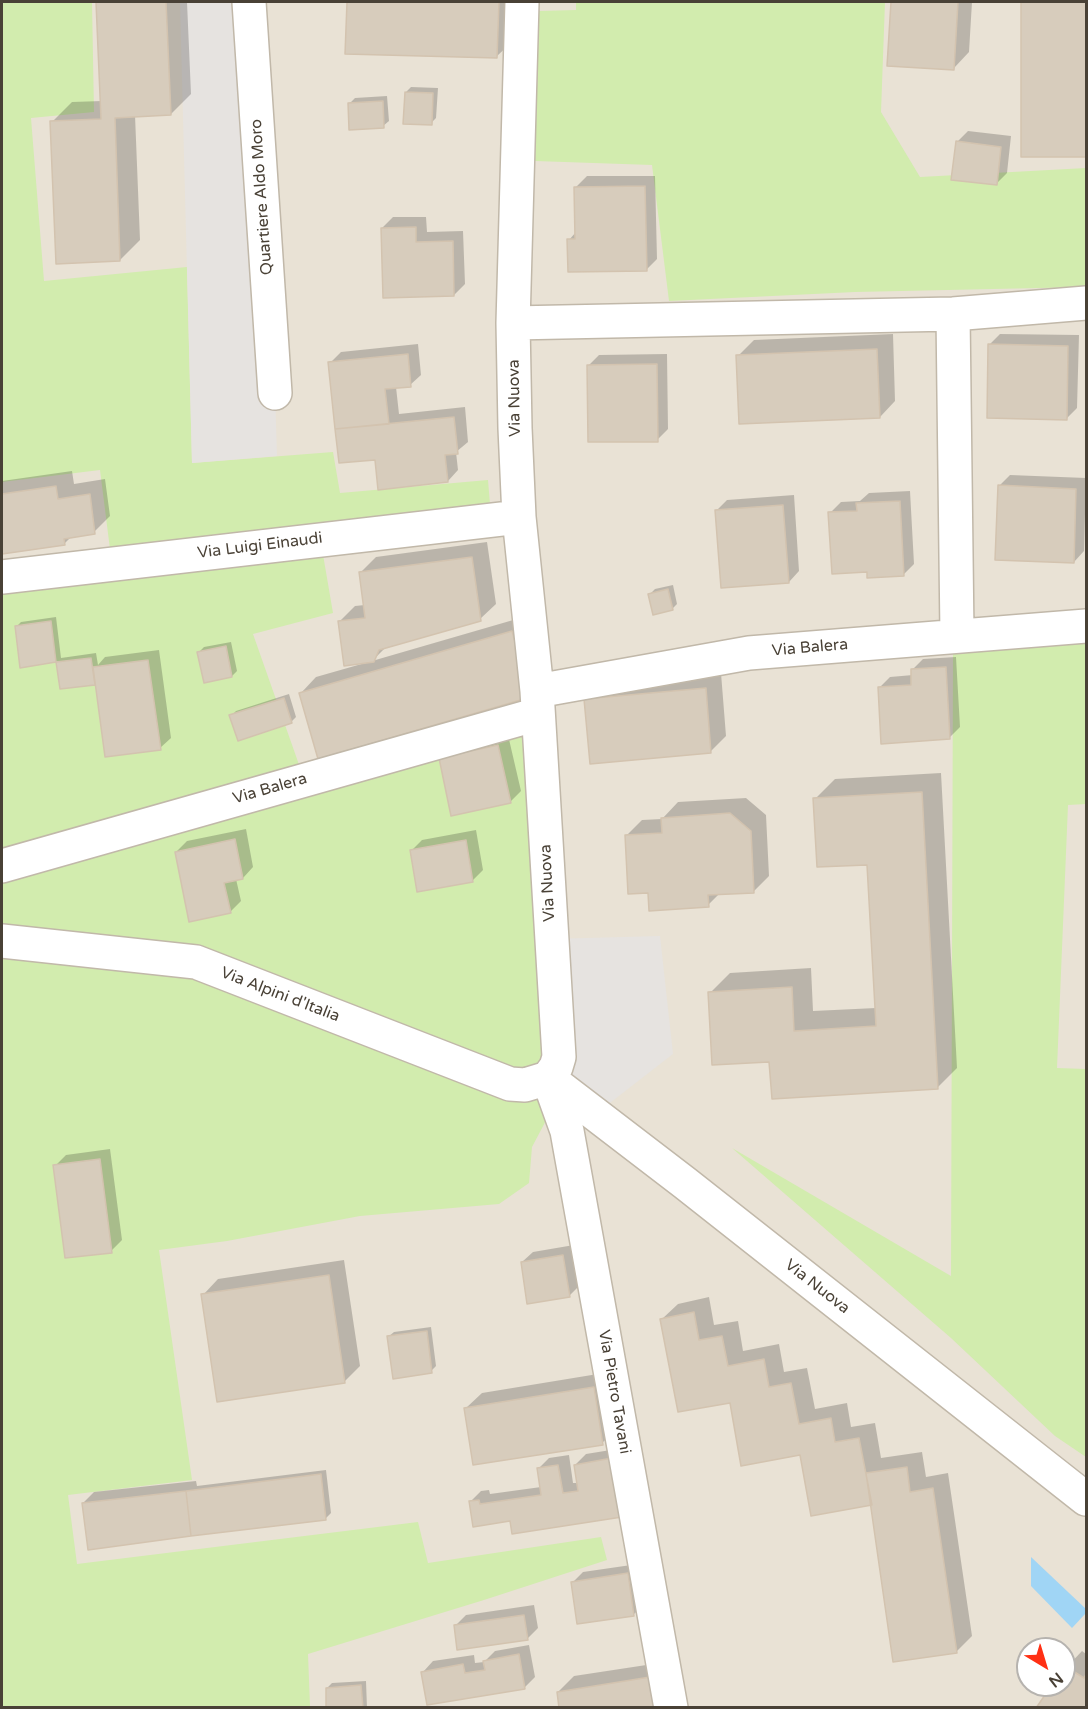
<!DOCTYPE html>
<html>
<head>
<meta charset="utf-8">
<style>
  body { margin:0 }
  #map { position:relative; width:1088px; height:1709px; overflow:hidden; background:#f5f0e7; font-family:"Varela Round",sans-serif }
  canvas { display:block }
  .frame { position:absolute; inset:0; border:3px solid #494136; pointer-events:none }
  .north { position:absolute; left:1016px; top:1637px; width:60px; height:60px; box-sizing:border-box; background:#fff; border:2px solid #b6b3af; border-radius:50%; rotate:142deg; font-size:16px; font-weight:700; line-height:24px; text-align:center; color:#494136 }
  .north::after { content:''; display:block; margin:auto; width:21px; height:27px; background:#ff3014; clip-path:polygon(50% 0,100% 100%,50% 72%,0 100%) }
</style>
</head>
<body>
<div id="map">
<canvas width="1088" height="1709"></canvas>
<div class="frame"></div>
<div class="north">N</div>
</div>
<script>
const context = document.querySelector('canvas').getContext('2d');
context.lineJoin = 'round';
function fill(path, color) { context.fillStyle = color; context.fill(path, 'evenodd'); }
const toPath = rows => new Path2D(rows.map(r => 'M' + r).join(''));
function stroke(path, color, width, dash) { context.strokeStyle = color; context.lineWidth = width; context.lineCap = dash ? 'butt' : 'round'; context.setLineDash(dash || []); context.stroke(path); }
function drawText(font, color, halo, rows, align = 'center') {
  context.font = font + ' "Varela Round",sans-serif'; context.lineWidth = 5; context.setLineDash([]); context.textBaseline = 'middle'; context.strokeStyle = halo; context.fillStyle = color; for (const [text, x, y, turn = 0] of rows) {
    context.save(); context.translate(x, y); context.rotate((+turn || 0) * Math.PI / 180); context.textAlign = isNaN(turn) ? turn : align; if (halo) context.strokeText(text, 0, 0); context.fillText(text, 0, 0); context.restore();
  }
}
const residential = toPath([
  [2,2,1086,2,1086,1707,2,1708],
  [1028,1649,1064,1649,1064,1685,1028,1685]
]);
const green = toPath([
  [2,2,92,2,94,112,31,118,44,281,187,267,192,463,333,452,340,493,488,480,491,516,320,537,333,613,253,634,303,776,531,711,560,1094,532,1147,529,1183,499,1204,360,1216,227,1241,159,1250,192,1480,68,1495,77,1564,418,1522,428,1563,601,1537,607,1560,484,1600,308,1654,310,1706,305,1707,2,1708,2,576,112,565,100,470,2,482],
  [576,2,885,2,881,112,920,177,1086,168,1086,287,855,292,669,301,652,165,535,161,539,11,576,10],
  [1086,643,1086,804,1068,805,1057,1068,1086,1069,1086,1457,1055,1436,951,1338,732,1148,951,1276,953,649]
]);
const parking = toPath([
  [180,2,263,2,277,456,192,463],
  [660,936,673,1054,597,1113,560,1094,550,939]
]);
const water = toPath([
  [1031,1557,1086,1609,1086,1613,1072,1628,1031,1586]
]);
const shadow = toPath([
  [97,2,187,2,191,94,171,114,135,115,140,240,120,260,52,122,72,102,102,101],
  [348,2,514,2,513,41,497,56,347,52],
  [893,2,972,2,969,52,954,68,889,64],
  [1022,2,1086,2,1086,156,1022,156],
  [411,87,438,88,436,118,431,123,406,92],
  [387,96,389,121,383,126,350,103,355,98],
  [968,131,1011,136,1007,173,996,184,957,142],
  [587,176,655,176,657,259,646,270,569,240,576,232,576,187],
  [393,217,426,217,427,232,463,231,465,284,454,295,382,228],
  [893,334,895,401,880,417,738,356,754,340],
  [1000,334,1079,335,1077,408,1066,419,989,345],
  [418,344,421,375,410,385,396,387,399,414,465,407,468,442,456,452,458,470,448,481,376,458,330,363,341,352],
  [667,354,668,429,657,440,588,366,599,355],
  [72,471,74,484,105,479,110,516,94,532,72,536,64,544,2,553,2,481],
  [1010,475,1086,478,1084,551,1074,562,999,486],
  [910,491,914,564,904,574,868,570,830,513,841,502,860,501,869,493],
  [794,495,799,571,789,582,716,511,727,500],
  [487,542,496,604,480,619,387,646,372,661,527,616,546,680,301,693,316,677,365,663,339,622,355,606,365,605,360,573,376,557],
  [673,585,677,604,672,609,650,594,655,589],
  [56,617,61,658,96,653,98,665,105,657,159,650,171,738,160,748,96,682,62,688,58,661,22,666,16,627,21,622],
  [231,642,237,671,232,676,199,652,204,647],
  [956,657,960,727,949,738,879,688,890,677,913,675,912,670,923,659],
  [721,673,726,736,710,752,586,699,602,684],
  [289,694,296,717,291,722,231,716,236,711],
  [508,735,521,791,510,802,451,748],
  [941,773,957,1068,937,1088,771,1060,710,993,730,973,811,968,813,1011,876,1008,868,863,815,799,835,779],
  [746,798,766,815,769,876,754,891,720,893,708,905,650,891,626,836,642,820,662,819,678,802],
  [246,829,253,867,243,878,236,879,241,901,230,912,176,852,187,841],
  [476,830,483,870,473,880,411,851,422,840],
  [110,1149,122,1240,111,1251,55,1166,66,1155],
  [574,1245,580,1285,569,1296,522,1262,533,1252],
  [344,1260,360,1366,344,1382,203,1295,218,1279],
  [709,1297,714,1325,738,1321,743,1351,779,1344,784,1372,807,1368,815,1409,847,1403,851,1427,875,1423,881,1458,922,1452,926,1477,948,1473,972,1636,956,1652,873,1503,731,1401,662,1319,678,1304],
  [431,1327,436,1366,431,1371,388,1337,394,1332],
  [610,1372,618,1428,602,1443,466,1408,482,1393],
  [623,1448,632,1505,511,1519,470,1502,481,1491,489,1490,490,1494,541,1487,538,1469,549,1458,569,1455,573,1483,578,1483,575,1465,586,1454],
  [326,1470,331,1513,325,1519,83,1503,94,1492,196,1481,197,1486],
  [638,1564,644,1604,633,1615,573,1582,583,1572],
  [534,1605,538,1628,527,1639,456,1625,466,1615],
  [529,1645,535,1677,524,1688,423,1672,433,1661,474,1655,475,1663,484,1662,495,1651],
  [1082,1651,1086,1654,1086,1708,1038,1708,1053,1685,1064,1685,1064,1670],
  [666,1662,672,1708,558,1692,574,1676],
  [366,1681,367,1708,328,1708,327,1688,332,1683]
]);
const building = toPath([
  [96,2,166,2,171,115,115,118,120,261,56,264,50,121,101,119,96,2],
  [347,2,499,2,497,58,345,54,347,2],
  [891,2,958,2,954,70,887,66,891,2],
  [1021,2,1086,2,1086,157,1021,157,1021,2],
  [405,92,433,93,432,125,403,124,405,92],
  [383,101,384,128,349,130,348,103,383,101],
  [956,141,1001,147,997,185,951,180,956,141],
  [645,186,647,271,568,272,567,239,575,239,574,187,645,186],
  [416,227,416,242,453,241,454,296,383,298,381,228,416,227],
  [988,344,1068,346,1067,420,987,418,988,344],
  [877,349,880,418,739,424,736,355,877,349],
  [408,354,411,387,385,389,389,424,335,429,328,362,408,354],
  [657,364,658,442,588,442,587,365,657,364],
  [454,417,458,454,445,455,448,482,378,490,375,460,339,463,335,429,454,417],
  [998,485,1076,489,1074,563,995,560,998,485],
  [56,486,58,499,90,494,95,534,64,539,65,545,2,554,2,494,56,486],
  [900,501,904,576,867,578,867,572,832,574,828,512,857,511,856,503,900,501],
  [783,505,789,583,721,588,715,510,783,505],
  [472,557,481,621,379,650,374,662,344,666,338,621,365,618,359,572,472,557],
  [668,589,673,610,653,615,648,594,668,589],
  [51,621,56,662,20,668,15,626,51,621],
  [512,631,531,697,318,759,299,693,512,631],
  [226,646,232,677,204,683,197,652,226,646],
  [91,658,95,685,60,689,56,662,91,658],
  [148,660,161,750,105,757,93,667,148,660],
  [946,667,950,739,881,744,878,687,911,685,911,669,946,667],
  [706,688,711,753,590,764,584,699,706,688],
  [284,698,292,723,238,741,229,715,284,698],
  [498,745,511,803,451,816,439,758,498,745],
  [922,792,938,1089,772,1099,769,1062,712,1065,708,992,792,987,794,1031,876,1026,867,865,817,867,813,798,922,792],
  [730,813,751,831,754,893,708,895,709,907,649,911,648,893,628,894,625,835,662,833,661,818,730,813],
  [235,839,243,879,224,883,231,913,189,922,175,852,235,839],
  [466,840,473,882,417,892,410,850,466,840],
  [100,1159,112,1253,65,1258,53,1165,100,1159],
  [563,1255,570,1297,527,1304,521,1262,563,1255],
  [329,1275,345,1383,217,1402,201,1294,329,1275],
  [694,1312,699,1340,722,1336,728,1366,764,1359,769,1387,791,1383,799,1424,831,1418,835,1442,859,1438,872,1505,811,1516,800,1455,741,1466,730,1403,678,1412,660,1319,694,1312],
  [427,1331,432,1373,393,1379,387,1336,427,1331],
  [594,1387,603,1445,473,1465,464,1408,594,1387],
  [612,1458,622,1517,512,1534,510,1521,473,1527,469,1501,479,1500,480,1504,541,1495,537,1468,558,1465,563,1493,578,1491,574,1465,612,1458],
  [907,1467,910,1492,933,1488,957,1653,893,1662,866,1473,907,1467],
  [321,1474,326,1520,191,1536,186,1491,321,1474],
  [186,1491,191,1536,88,1550,82,1503,186,1491],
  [628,1573,634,1616,577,1624,571,1582,628,1573],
  [524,1615,528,1640,457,1650,454,1625,524,1615],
  [519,1654,525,1689,427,1705,421,1672,463,1664,465,1673,485,1670,483,1661,519,1654],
  [1065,1666,1084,1678,1086,1674,1086,1708,1036,1708,1052,1685,1064,1685,1065,1666],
  [650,1677,655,1708,559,1708,557,1692,650,1677],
  [361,1685,363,1708,326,1708,326,1688,361,1685]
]);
const minor = toPath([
  [249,2,275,393],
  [522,2,513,323,515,428,519,517,537,691,559,1057,556,1067,548,1078],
  [953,314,957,635],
  [513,323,953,314,1086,303],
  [2,577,519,517],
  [537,691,749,653,1086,626],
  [2,866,538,714],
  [2,941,196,962,510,1084,525,1085,548,1078],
  [548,1078,685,1183,1086,1499],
  [548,1078,567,1131,671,1708]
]);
const streetNames = [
  ["Quartiere Aldo Moro",262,197,-94],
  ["Via Nuova",515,398,-91],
  ["Via Luigi Einaudi",260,546,-7],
  ["Via Balera",810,648,-5],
  ["Via Balera",270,789,-16],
  ["Via Nuova",548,883,-93],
  ["Via Alpini d'Italia",280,995,21],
  ["Via Nuova",817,1287,38],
  ["Via Pietro Tavani",614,1392,80]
];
fill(residential, '#e9e2d5');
fill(green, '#d2ecae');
fill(parking, '#e6e3e0');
fill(water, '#a0d5f5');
fill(shadow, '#0003');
fill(building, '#d7ccbc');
stroke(building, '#d3c3af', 1.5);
stroke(minor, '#c1b8a9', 36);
stroke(minor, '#fff', 33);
drawText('16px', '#494136', '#fff', streetNames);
</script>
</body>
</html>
